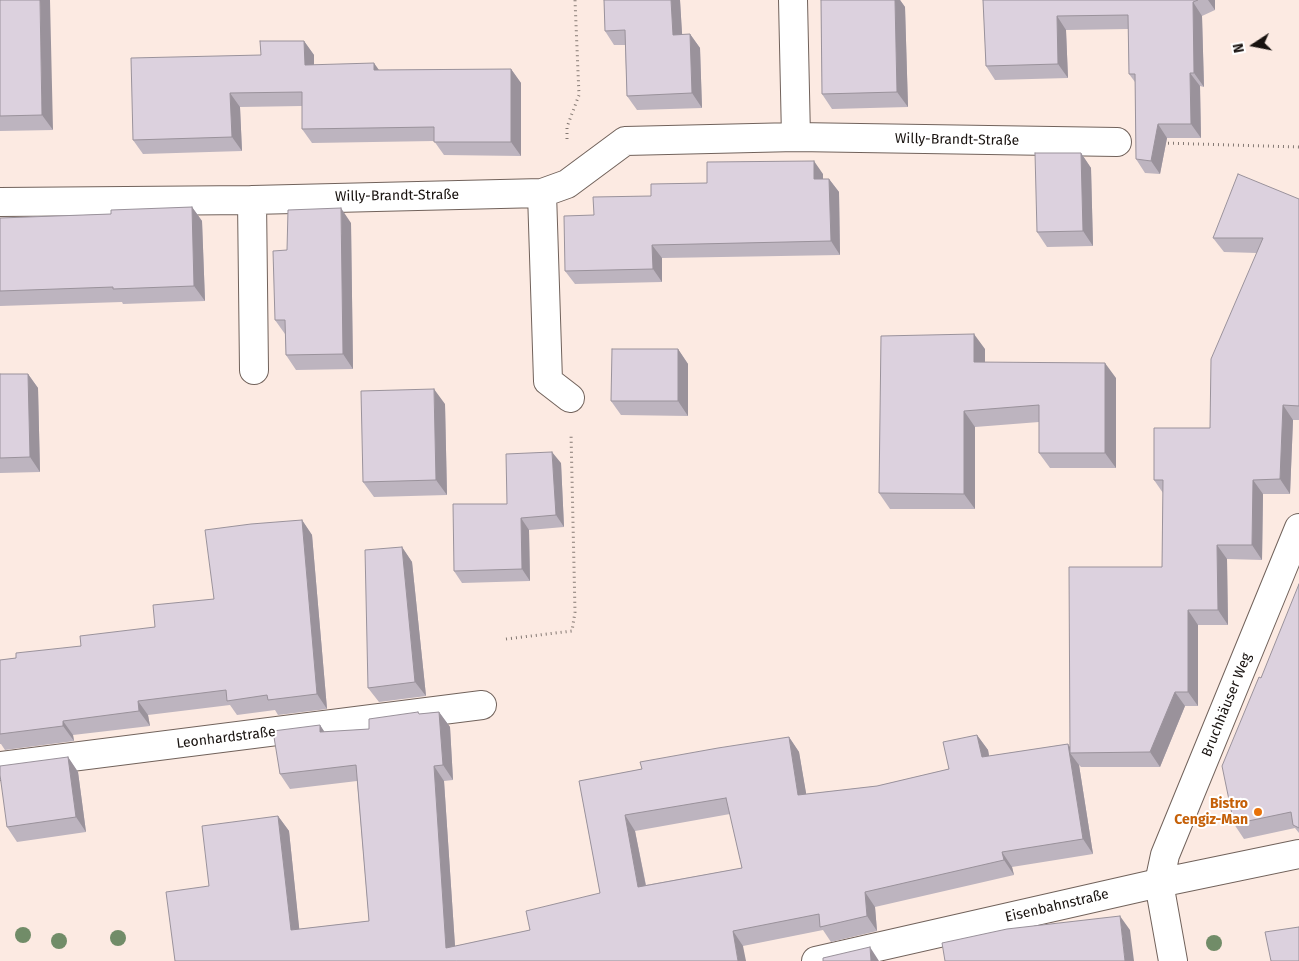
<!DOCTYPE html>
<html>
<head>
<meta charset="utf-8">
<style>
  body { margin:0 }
  #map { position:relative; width:1299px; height:961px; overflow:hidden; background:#fceae2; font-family:"Fira Sans",sans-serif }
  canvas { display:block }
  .north { position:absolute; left:1229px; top:20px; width:50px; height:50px; -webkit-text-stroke:4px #fff; paint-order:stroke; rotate:259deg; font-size:14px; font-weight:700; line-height:20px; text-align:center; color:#18120f }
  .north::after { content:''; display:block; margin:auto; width:18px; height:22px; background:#18120f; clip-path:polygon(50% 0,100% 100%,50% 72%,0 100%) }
</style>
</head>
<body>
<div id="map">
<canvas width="1299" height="961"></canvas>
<div class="north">N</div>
</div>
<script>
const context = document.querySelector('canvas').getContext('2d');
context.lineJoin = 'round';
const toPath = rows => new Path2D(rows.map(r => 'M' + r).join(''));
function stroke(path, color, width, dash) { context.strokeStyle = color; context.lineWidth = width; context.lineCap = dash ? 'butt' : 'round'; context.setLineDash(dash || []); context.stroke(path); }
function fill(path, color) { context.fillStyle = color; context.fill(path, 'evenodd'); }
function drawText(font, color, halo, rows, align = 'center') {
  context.font = font + ' "Fira Sans",sans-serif'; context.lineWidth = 4; context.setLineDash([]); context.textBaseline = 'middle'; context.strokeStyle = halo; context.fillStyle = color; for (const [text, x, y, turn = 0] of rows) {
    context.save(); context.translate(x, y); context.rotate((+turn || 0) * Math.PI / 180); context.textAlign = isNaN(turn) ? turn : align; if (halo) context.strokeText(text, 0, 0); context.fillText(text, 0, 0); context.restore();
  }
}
const path = toPath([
  [567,139,567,127,579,95,575,0],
  [1163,143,1299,147],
  [506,639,572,631,575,612,571,433]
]);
const street = toPath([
  [796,137,1117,142],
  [542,193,548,381,570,398],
  [252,200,254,370],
  [0,202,252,200,542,193,567,184,625,141,796,137,793,0],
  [0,766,482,705],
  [1159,883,1299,854],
  [1173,961,1159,883,1165,855,1299,528]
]);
const secondary = toPath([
  [816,961,1159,883]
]);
const trees = [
  [23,935],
  [118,938],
  [59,941],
  [1214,943]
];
const wall = toPath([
  [0,0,53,130,0,131],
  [604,0,680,0,682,35,690,34,700,48,702,108,637,110,627,96,625,45,614,45,605,31],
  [821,0,900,0,905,7,908,107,832,109,822,94],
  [983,0,1215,0,1215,10,1202,16,1204,87,1200,86,1201,138,1167,138,1160,174,1145,173,1136,159,1135,82,1129,74,1128,29,1066,30,1068,78,995,80,986,66],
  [304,41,314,55,314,65,379,70,511,69,521,83,521,156,444,155,434,141,312,143,302,129,302,106,240,107,242,151,143,154,133,140],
  [1081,153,1091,168,1093,246,1047,247,1037,232],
  [823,174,823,179,829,179,839,192,840,255,662,258,662,282,575,284,565,271,594,215,651,196,707,183],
  [1299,199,1299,420,1293,420,1290,494,1263,494,1262,560,1227,559,1228,625,1198,625,1198,706,1185,706,1160,767,1081,767,1079,765,1093,854,1012,867,1014,875,875,907,877,931,831,942,823,930,743,946,175,961,209,886,278,816,289,831,299,929,369,921,357,781,290,789,280,774,320,725,324,732,369,729,419,714,439,712,450,727,453,780,444,781,455,946,530,930,600,893,579,781,642,769,789,737,799,752,806,794,877,786,949,769,977,735,988,750,989,756,1068,744,1070,748,1162,567,1163,493,1154,480,1210,428,1257,253,1224,252,1213,238],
  [730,814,742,868,646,885,635,831],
  [192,207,202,221,205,301,123,304,122,302,0,306,0,218,111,214],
  [351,223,353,369,296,370,286,355,285,334,275,320],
  [678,349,688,364,688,416,621,415,611,401],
  [985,349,985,362,1116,378,1116,468,1050,468,1039,453,1039,422,975,427,975,509,890,509,879,493],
  [0,374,28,374,38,388,40,472,0,473],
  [445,404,447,495,374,497,363,482],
  [561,463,564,527,529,530,530,581,462,583,454,571,507,504],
  [302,520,312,535,327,709,278,715,275,710,237,715,230,705,148,715,150,726,73,735,74,741,5,750,1,744,0,744,0,660,16,658,81,646,155,627,214,599],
  [402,547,412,562,426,696,379,702,368,688],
  [1261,678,1299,828,1299,833,1295,828,1244,839,1234,824],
  [68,757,78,772,86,832,17,842,7,827]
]);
const shadedWall = toPath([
  [40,0,50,0,53,130,42,115],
  [671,0,680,0,683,49,673,35],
  [895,0,900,0,905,7,908,107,897,92],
  [1208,0,1215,0,1215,10],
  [1193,2,1202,16,1204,87,1194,73],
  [1057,16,1066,30,1068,78,1058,64],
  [690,34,700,48,702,108,692,93],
  [304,41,314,55,314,79,305,65],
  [374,63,384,77,374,70],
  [511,69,521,83,521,156,511,142],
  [1190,73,1200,86,1201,138,1191,124],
  [230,93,240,107,242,151,232,137],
  [1158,124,1167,138,1160,174,1151,161],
  [1081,153,1091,168,1093,246,1083,231],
  [814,161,823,174,823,192,814,179],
  [829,179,839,192,840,255,831,241],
  [192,207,202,221,205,301,194,286],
  [341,208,351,223,353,369,343,354],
  [652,245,662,258,662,282,653,269],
  [974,334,985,349,985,377,974,362],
  [678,349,688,364,688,416,678,401],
  [1105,363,1116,378,1116,468,1105,453],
  [28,374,38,388,40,472,30,457],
  [434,389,445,404,447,495,436,480],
  [1283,405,1293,420,1290,494,1280,479],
  [964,411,975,427,975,509,964,494],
  [552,452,561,463,564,527,556,515],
  [1253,480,1263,494,1262,560,1252,545],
  [521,518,529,530,530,581,522,569],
  [302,520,312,535,327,709,317,694],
  [1217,545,1227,559,1228,625,1218,610],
  [402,547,412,562,426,696,415,682],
  [1188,610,1198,625,1198,706,1188,692],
  [1175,692,1185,706,1160,767,1150,752],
  [138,701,148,715,150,726,139,711],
  [439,712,450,727,453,780,443,765],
  [63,721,73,735,74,741,63,726],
  [320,725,330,740,320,732],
  [977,735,988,750,992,772,982,757],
  [789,737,799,752,809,810,798,795],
  [1068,744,1074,753,1070,753,1079,765,1093,854,1083,839],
  [68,757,78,772,86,832,76,817],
  [434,766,444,781,456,961,446,948],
  [625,815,635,831,649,902,638,887],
  [278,816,289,831,301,945,291,930],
  [1002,852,1012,867,1014,875,1004,860],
  [865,892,875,907,877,931,867,916],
  [1120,916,1130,930,1134,961,1125,961],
  [733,931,743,946,746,961,738,961],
  [870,947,879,961,871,961]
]);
const building = toPath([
  [0,0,40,0,42,115,0,116,0,0],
  [604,0,671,0,673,35,690,34,692,93,627,96,625,30,605,31,604,0],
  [821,0,895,0,897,92,822,94,821,0],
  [983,0,1198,0,1193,2,1194,73,1190,73,1191,124,1158,124,1151,161,1136,159,1135,74,1129,74,1128,15,1057,16,1058,64,986,66,983,0],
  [260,41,304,41,305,65,374,63,374,70,511,69,511,142,434,142,434,127,302,129,302,92,230,93,232,137,133,140,131,58,261,55,260,41],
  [1035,153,1081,153,1083,231,1037,232,1035,153],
  [814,161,814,179,829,179,831,241,652,245,653,269,565,271,564,216,594,215,593,197,651,196,651,184,707,183,707,162,814,161],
  [1238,174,1299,199,1299,406,1283,405,1280,479,1253,480,1252,545,1217,545,1218,610,1188,610,1188,692,1175,692,1150,752,1070,753,1069,567,1162,567,1163,480,1154,480,1154,428,1210,428,1211,359,1263,238,1213,238,1238,174],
  [192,207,194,286,113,289,113,287,0,291,0,218,111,214,111,210,192,207],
  [341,208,343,354,286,355,285,320,275,320,273,251,287,250,288,210,341,208],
  [974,334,974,362,1105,363,1105,453,1039,453,1039,405,964,411,964,494,879,493,881,336,974,334],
  [612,349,678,349,678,401,611,401,612,349],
  [0,374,28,374,30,457,0,458,0,374],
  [434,389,436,480,363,482,361,391,434,389],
  [552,452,556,515,521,518,522,569,454,571,453,504,507,504,506,454,552,452],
  [302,520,317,694,268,700,267,695,227,701,226,690,138,701,139,711,63,721,63,726,0,734,0,660,16,658,16,653,81,646,80,636,155,627,153,605,214,599,205,530,251,524,302,520],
  [402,547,415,682,368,688,365,550,402,547],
  [1299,584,1299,828,1293,825,1291,812,1234,824,1222,766,1259,677,1261,678,1299,584],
  [418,712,419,714,439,712,443,765,434,766,446,948,530,930,526,911,600,893,579,781,642,769,640,762,718,748,789,737,798,795,877,786,949,769,943,742,977,735,982,757,1068,744,1083,839,1002,852,1004,860,865,892,867,916,820,927,819,914,733,931,738,961,175,961,166,892,209,886,202,826,278,816,291,930,369,921,356,765,280,774,273,731,320,725,320,732,369,729,369,719,418,712],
  [726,798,742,868,638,887,625,815,726,798],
  [68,757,76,817,7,827,0,775,0,766,68,757],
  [1120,916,1125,961,945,961,942,943,1007,929,1120,916],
  [1299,927,1299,961,1271,961,1265,932,1299,927],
  [870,947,871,961,823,961,823,958,870,947]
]);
const markers = [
  [1258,812,5,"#e8710a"]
];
const streetNames = [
  ["Willy-Brandt-Straße",957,140,1],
  ["Willy-Brandt-Straße",397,196,-1],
  ["Bruchhäuser Weg",1227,705,-68],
  ["Leonhardstraße",226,738,-7],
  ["Eisenbahnstraße",1057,906,-13]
];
const foodNames = [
  ["Bistro",1248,804],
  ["Cengiz-Man",1248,820]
];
stroke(street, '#71625b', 30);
stroke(secondary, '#71625b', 30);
stroke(path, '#847973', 3, [1, 4]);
stroke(street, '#fff', 28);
stroke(secondary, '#fff', 28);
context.fillStyle = '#718c68';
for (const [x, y] of trees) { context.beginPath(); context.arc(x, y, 8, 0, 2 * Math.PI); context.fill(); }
fill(wall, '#bdb4bf');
fill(shadedWall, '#9a929b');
fill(building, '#dcd1de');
stroke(building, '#9a929b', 1);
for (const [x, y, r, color] of markers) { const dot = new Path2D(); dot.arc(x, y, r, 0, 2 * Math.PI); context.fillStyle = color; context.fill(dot); stroke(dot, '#fff', 2); }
drawText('14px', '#18120f', '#fff', streetNames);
drawText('bold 14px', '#c56008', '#fff', foodNames, 'right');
</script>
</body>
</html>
